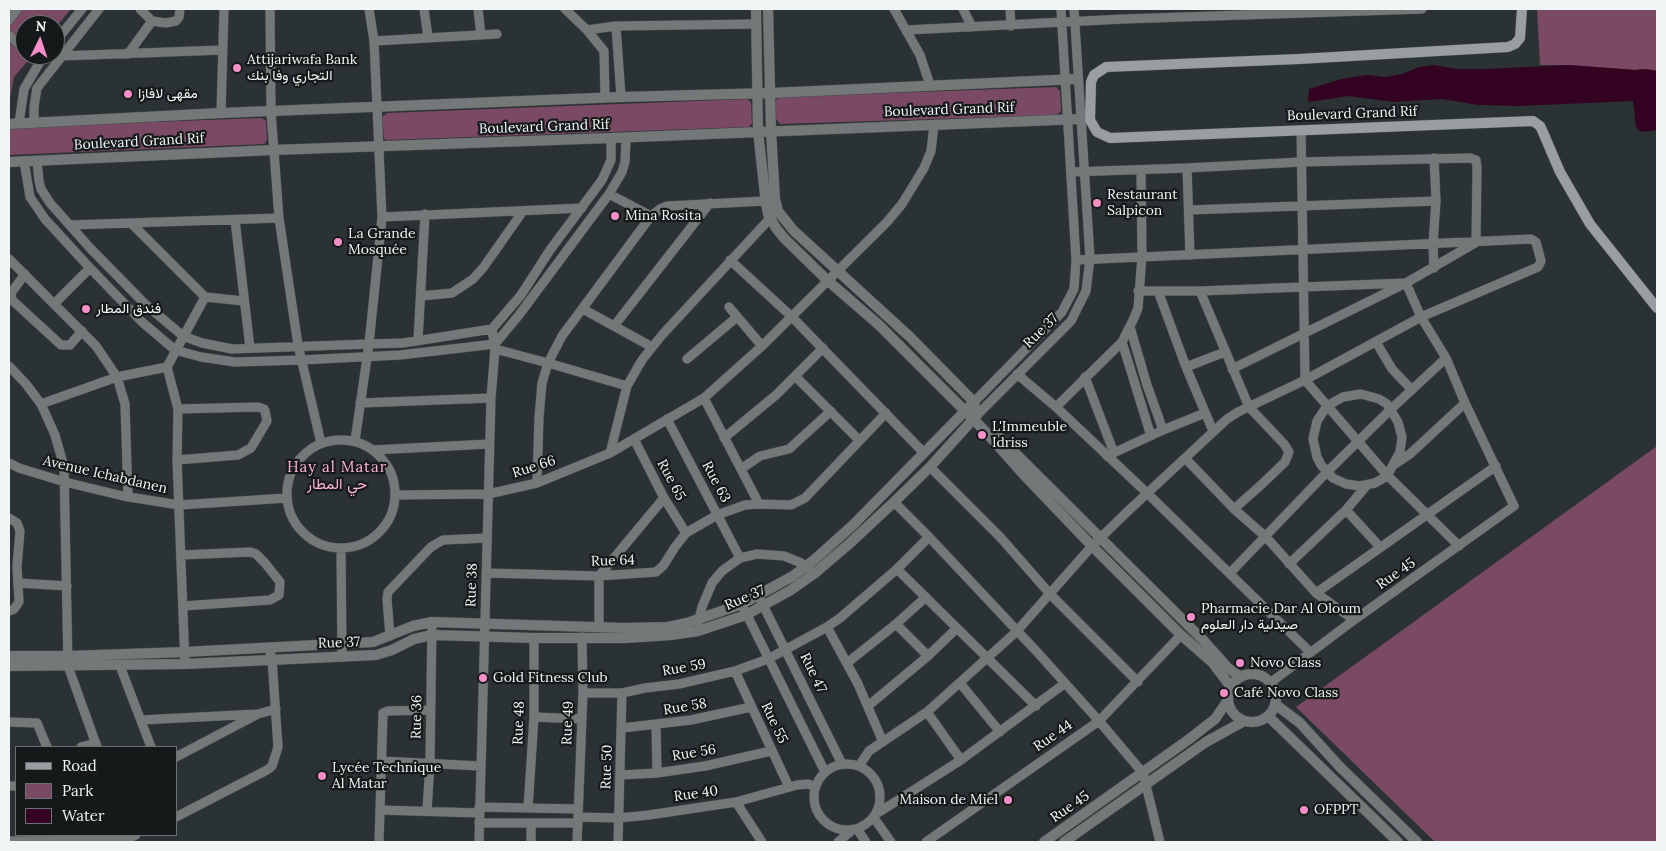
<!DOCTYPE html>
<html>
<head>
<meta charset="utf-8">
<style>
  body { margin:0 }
  #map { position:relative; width:1666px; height:851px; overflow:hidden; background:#2b3233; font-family:Lora,serif }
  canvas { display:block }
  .frame { position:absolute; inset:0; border:10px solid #f0f5f5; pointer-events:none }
  .legend { position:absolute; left:15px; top:746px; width:162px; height:90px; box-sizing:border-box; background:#16191a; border:1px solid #6d7172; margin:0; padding:6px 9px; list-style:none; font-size:15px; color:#f0f5f5 }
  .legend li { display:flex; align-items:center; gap:10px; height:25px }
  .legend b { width:25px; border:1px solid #6d7172 }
  .north { position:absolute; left:15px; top:15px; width:50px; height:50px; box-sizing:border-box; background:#16191a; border:1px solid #6d7172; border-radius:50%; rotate:4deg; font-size:14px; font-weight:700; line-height:20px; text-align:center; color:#f0f5f5 }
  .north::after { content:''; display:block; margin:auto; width:18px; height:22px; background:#f98fc9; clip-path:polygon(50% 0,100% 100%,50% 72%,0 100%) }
</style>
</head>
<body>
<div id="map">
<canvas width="1666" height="851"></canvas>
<div class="frame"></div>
<ul class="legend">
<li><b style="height:6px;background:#999fa0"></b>Road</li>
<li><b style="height:14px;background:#7a4963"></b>Park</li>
<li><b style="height:14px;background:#330321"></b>Water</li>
</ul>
<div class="north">N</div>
</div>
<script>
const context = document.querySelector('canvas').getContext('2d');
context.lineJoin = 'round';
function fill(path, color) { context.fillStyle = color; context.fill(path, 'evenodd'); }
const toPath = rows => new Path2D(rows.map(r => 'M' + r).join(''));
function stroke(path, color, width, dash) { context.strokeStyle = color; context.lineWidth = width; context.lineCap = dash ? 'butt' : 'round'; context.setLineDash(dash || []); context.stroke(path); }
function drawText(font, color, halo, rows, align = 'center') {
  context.font = font + ' Lora,Vazirmatn,serif'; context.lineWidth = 4.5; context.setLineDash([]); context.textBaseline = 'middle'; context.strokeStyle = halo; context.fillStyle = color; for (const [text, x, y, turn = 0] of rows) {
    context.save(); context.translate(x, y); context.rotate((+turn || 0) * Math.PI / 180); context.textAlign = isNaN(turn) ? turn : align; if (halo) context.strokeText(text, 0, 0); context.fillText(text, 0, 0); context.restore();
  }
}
const green = toPath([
  [9,9,71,9,55,28,55,25,25,25,25,55,33,55,14,77,9,104],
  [1537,9,1657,9,1657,71,1646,69,1635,70,1569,65,1540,65],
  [1056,87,1060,91,1061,111,1057,115,780,124,776,119,775,101,779,97],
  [747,99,751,102,752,123,749,127,386,140,384,138,382,117,387,113],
  [262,118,266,121,267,140,264,144,9,155,9,127],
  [1657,446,1657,842,1435,842,1296,707]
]);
const water = toPath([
  [1434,65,1457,69,1487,69,1569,65,1635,70,1646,69,1657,71,1657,130,1641,132,1636,127,1633,101,1519,106,1478,105,1442,99,1393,102,1349,96,1308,102,1309,89,1341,79,1367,75,1385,77,1402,74,1419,67]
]);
const minor = toPath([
  [140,9,152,21,166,23,176,21,179,17,180,9],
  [270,9,271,112,279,218,298,345,321,443],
  [424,9,428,37],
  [478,9,481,35],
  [565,9,587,30,604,51,605,97],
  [894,9,920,55,930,85],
  [963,9,972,27],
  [1010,9,1011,26],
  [9,20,17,9],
  [616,26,621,97],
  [587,30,616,26,756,24],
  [907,30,1123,19,1422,9],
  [9,35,25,50],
  [374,41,497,34],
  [55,42,82,9],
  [128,54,152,21],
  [31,55,39,62],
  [61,56,222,50],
  [221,113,224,9],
  [19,123,24,89,44,55],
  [34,123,34,107,37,88,99,9],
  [1301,130,1305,380,1387,475,1459,546],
  [1434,158,1436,201,1433,244,1434,268],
  [24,161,30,197,45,219,90,268,142,322,175,350,201,357,235,362,301,360,400,355,495,344,519,315,609,194,622,172,625,162,626,138],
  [37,161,39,181,41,189,50,203,90,248,145,304,183,336,202,343,232,349,369,344,403,343,492,329,521,295,550,250,602,180,611,160,611,138],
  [1187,168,1190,255],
  [1071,172,1187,168,1301,162,1470,158,1476,160,1477,167,1476,242],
  [609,194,651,216,660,209,667,206,765,201],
  [1189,210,1436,201],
  [382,217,582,208],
  [235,220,250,348],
  [132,224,205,297,244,301],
  [70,225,279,218],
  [9,259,96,346,117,377,125,404,128,497],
  [730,260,791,316,923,452],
  [25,274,11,293,12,300,61,345,70,345,82,331],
  [1138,291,1200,291,1406,283,1475,243],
  [1158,291,1186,367,1213,431],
  [1200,291,1249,407,1284,444,1289,452,1285,462,1261,485,1234,509],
  [421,296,452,293,473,279,483,268,523,211],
  [54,304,90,268],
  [729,307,762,346],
  [583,309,652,347],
  [614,326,710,203],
  [1130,327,1147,385,1163,430],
  [418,340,425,214],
  [1122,342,1151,436],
  [1376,342,1392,369,1412,390],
  [495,349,548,363,627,386],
  [687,359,737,317],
  [9,366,26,384,41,404,55,435,64,467,68,666,97,747],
  [1186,367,1225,352],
  [1232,369,1406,283,1421,317,1446,358,1465,403,1514,506,1354,620,1270,683],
  [1017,374,1056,407,1147,493,1310,652],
  [796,377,859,440],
  [1085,377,1114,453],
  [1361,394,1379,399,1387,404,1398,422,1402,437,1400,452,1387,476,1375,483,1360,486,1346,484,1333,478,1321,465,1317,457,1313,439,1317,421,1327,406,1343,397,1361,394],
  [704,398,759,504],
  [974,402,1062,312,1074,289,1076,260,1061,9],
  [360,403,491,398],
  [41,404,117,377,167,367],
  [1056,407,1122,342,1134,318,1138,308,1142,256,1141,170],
  [977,415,1071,321,1086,291,1090,258,1074,9],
  [667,419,740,558],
  [724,438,776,395,823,348],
  [634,439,664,498,686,533],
  '287 494a54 54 0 1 1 108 0a54 54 0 1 1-108 0Z',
  [355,441,369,344,382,217,374,41,369,9],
  [373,450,489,444],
  [610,453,627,386,642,360,662,335,775,213],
  [1107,456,1163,430,1205,413],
  [1185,458,1234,509,1266,537,1316,593,1354,620],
  [177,460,238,455,251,448,267,421,265,411,264,409,258,407,178,409],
  [9,463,19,468,65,482,123,496,179,505,287,498],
  [1395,464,1410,454,1465,403],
  [930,467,1001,538,1050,594,1138,682],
  [741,469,760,456,789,449,831,411],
  [537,483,539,417,542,383,548,363,562,336,651,216],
  [396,495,488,494,537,483,610,453,704,398,762,346,887,222,902,204,924,168,931,151,934,125],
  [894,502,929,537,1038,653,1099,721,1143,773,1160,842],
  [1346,510,1380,547],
  [9,518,17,523,20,531,17,567,19,602,14,609,9,611],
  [341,549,342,657],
  [181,555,250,552,256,554,265,563,280,582,279,595,270,600,183,606],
  [1289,564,1346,510,1367,485],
  [897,569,1036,706],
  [486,573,599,576,656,572,663,566,675,547,686,533,717,515,745,505,759,504,791,505,805,498,886,413],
  [1230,573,1327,472,1390,410,1446,358],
  [18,583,67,586],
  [1316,593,1496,466],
  [758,595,842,764],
  [744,609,825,772],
  [698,623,702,607,712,583,722,571,740,558,757,554,784,556,799,562,806,566,813,575],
  [896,624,928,656],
  [599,627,599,576,664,498],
  [827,627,858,684,883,742],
  [390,636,387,599,388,592,431,547,443,540,487,538],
  [847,663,896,624,926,597],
  [185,664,177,460,178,409,167,367,205,297],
  [120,666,151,747],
  [735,671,789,787],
  [960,683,1000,732],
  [583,693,622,693,645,688,679,684,735,671,768,659,827,627,840,618,897,569,929,537],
  [868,706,928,656,957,628],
  [927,712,961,760],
  [534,717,582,719],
  [141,720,258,714,276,709],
  [9,722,37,723,47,747],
  [656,725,657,773],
  [622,728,691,720,751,707],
  [81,747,96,743],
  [176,757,256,715],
  [381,761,480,766],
  '814 797a33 33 0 1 1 66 0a33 33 0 1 1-66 0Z',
  [859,766,869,751,927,712,1016,632,1092,546,1127,512,1227,419,1238,412,1305,380,1421,317,1538,267,1541,261,1536,242,1531,239,1076,260],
  [620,775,657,773,705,766,771,751],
  [9,786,16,786],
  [736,802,762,842],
  [479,807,578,809],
  [528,808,534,717,534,638],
  [380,810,479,813],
  [427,811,430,763,432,622],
  [876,814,961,760,1064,684],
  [176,817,267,770,272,766,278,747,272,659,269,648],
  [578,817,619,818,649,815,736,802,797,785,808,784,816,787],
  [874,818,891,842],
  [479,823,578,823],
  [857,829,866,842],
  [9,841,113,840,127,839,136,835],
  [379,842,383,713,388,711,431,710],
  [479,842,491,398,495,349,492,329],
  [531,842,531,824],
  [577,842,583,693,582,637],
  [618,842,622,693],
  [838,842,850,832,848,831],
  [926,842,1099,721,1181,635]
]);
const tertiary = toPath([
  [756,9,758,131,766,204,768,214,776,228,784,238,827,280,879,325,983,429,1024,475,1092,546,1181,635,1212,662,1231,687],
  [768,9,771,131,775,199,778,211,793,230,910,337,974,402,975,407],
  [9,124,221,113,621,97,771,93,1078,79],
  [9,162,273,150,611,138,1080,119],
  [999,437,1203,640,1228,668,1241,677],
  [9,656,68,656,185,652,373,642,413,626,432,622,625,628,668,627,687,623,742,604,793,576,814,560,853,525,974,402],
  [9,666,185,664,376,655,392,650,414,639,432,635,534,638,625,638,671,635,698,631,746,615,791,590,815,573,849,544,894,502,930,467,977,415],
  '1228 698a24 24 0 1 1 48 0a24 24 0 1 1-48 0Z',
  [1275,704,1300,723,1340,767,1417,842],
  [1268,716,1398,842],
  [1044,842,1188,740,1215,719,1228,700],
  [1064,842,1206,742,1244,721]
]);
const secondary = toPath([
  [1522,9,1520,38,1515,44,1508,47,1299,59,1106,67,1094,75,1091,82,1090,120,1097,132,1110,138,1533,121,1540,126,1542,130,1560,172,1590,224,1657,308]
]);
const markers = [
  [237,68,5,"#f98fc9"],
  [128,94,5,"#f98fc9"],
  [1097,203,5,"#f98fc9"],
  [615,216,5,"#f98fc9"],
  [338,242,5,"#f98fc9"],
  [86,309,5,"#f98fc9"],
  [982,435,5,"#f98fc9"],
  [1191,617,5,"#f98fc9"],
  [1240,663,5,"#f98fc9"],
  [483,678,5,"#f98fc9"],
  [1224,693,5,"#f98fc9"],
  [322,776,5,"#f98fc9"],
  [1008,800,5,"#f98fc9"],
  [1304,810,5,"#f98fc9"]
];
const poiNames = [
  ["Attijariwafa Bank",247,60],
  ["التجاري وفا بنك",247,76],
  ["مقهى لافازا",138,94],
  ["Restaurant",1107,195],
  ["Salpicon",1107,211],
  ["Mina Rosita",625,216],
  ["La Grande",348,234],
  ["Mosquée",348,250],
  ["فندق المطار",96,309],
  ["L'Immeuble",992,427],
  ["Idriss",992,443],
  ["Pharmacie Dar Al Oloum",1201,609],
  ["صيدلية دار العلوم",1201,625],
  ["Novo Class",1250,663],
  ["Gold Fitness Club",493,678],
  ["Café Novo Class",1234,693],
  ["Lycée Technique",332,768],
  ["Al Matar",332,784],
  ["Maison de Miel",998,800,"right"],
  ["OFPPT",1314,810]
];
const streetNames = [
  ["Boulevard Grand Rif",949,110,-2],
  ["Boulevard Grand Rif",1352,114,-2],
  ["Boulevard Grand Rif",544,127,-2],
  ["Boulevard Grand Rif",139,142,-3],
  ["Rue 37",1041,331,-45],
  ["Rue 66",534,467,-18],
  ["Avenue Ichabdanen",105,475,13],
  ["Rue 65",671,480,62],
  ["Rue 63",716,482,62],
  ["Rue 64",613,561,-2],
  ["Rue 45",1396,574,-35],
  ["Rue 38",472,585,-88],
  ["Rue 37",745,598,-24],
  ["Rue 37",339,643,-2],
  ["Rue 59",684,668,-10],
  ["Rue 47",813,673,64],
  ["Rue 58",685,707,-9],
  ["Rue 36",417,717,-89],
  ["Rue 48",519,723,-88],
  ["Rue 49",568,723,-88],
  ["Rue 55",774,723,65],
  ["Rue 44",1053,736,-35],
  ["Rue 56",694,753,-9],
  ["Rue 50",607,767,-88],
  ["Rue 40",696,794,-8],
  ["Rue 45",1070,807,-35]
];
const neighbourhoodNames = [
  ["Hay al Matar",337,468],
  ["حي المطار",337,485]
];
fill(green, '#7a4963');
fill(water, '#330321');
stroke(minor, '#474d4e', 10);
stroke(tertiary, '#474d4e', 11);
stroke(secondary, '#474d4e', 11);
stroke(minor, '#747878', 9);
stroke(tertiary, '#747878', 10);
stroke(secondary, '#999fa0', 10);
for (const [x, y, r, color] of markers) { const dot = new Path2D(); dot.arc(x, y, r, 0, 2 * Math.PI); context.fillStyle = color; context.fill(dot); stroke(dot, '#16191a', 2); }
drawText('14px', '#f0f5f5', '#16191a', poiNames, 'left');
drawText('14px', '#f0f5f5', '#16191a', streetNames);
context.letterSpacing = '1px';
drawText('15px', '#ffb3da', '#16191a', neighbourhoodNames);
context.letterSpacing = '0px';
</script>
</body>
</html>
